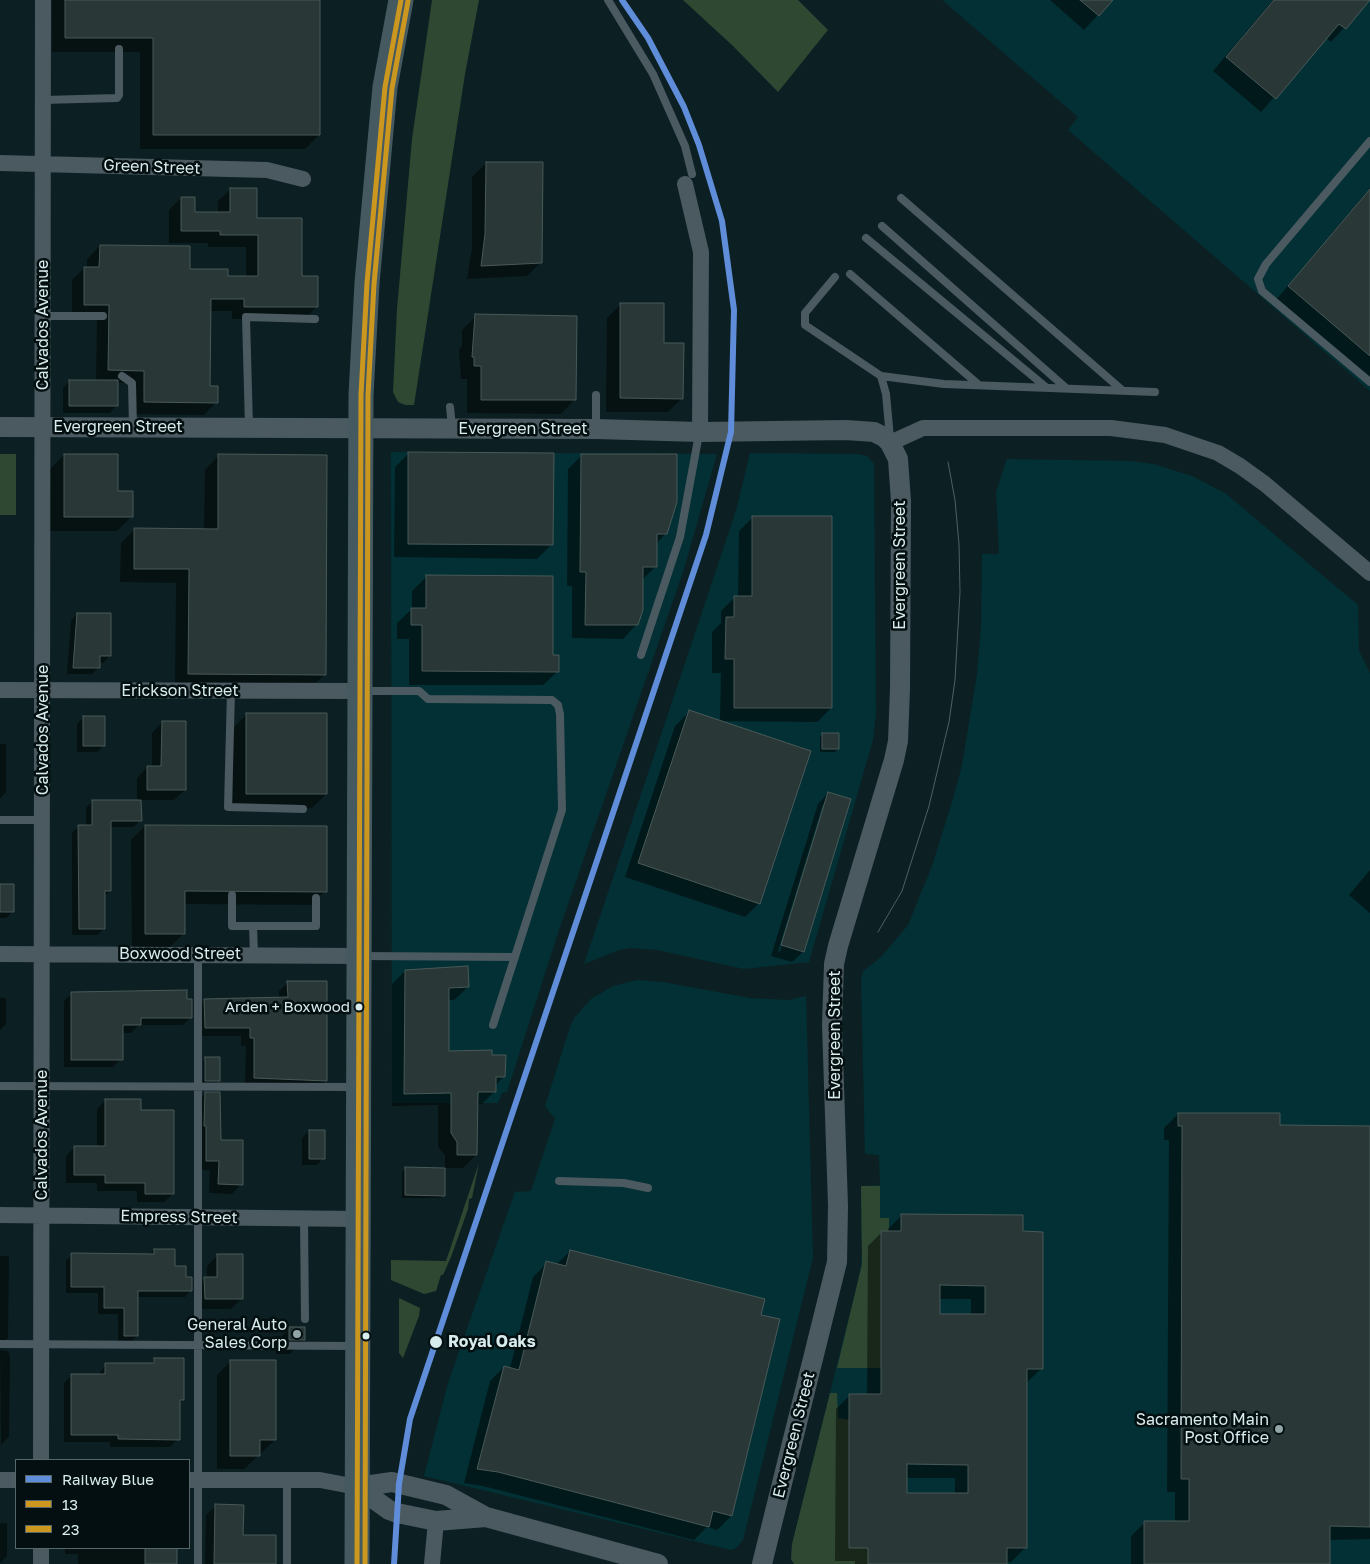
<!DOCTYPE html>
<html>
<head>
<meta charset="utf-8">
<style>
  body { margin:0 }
  #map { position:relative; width:1370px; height:1564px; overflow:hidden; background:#0c2023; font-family:"Golos Text",sans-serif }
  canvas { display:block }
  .legend { position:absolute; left:15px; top:1459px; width:175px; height:90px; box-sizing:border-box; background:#030f10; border:1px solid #586768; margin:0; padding:6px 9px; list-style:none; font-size:15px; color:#d8ebed }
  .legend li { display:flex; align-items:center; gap:10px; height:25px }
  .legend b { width:25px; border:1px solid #586768 }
</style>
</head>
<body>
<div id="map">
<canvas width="1370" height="1564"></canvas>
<ul class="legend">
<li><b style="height:6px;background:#608dd9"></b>Railway Blue</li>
<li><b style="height:6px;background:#cb971e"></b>13</li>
<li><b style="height:6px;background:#cb971e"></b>23</li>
</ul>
</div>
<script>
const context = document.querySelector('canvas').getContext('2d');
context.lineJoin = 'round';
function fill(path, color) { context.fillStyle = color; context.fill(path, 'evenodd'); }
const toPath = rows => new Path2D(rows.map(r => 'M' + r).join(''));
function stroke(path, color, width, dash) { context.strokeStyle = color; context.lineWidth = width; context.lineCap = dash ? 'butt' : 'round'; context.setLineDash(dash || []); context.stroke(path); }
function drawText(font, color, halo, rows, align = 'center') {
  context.font = font + ' "Golos Text",sans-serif'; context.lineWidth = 5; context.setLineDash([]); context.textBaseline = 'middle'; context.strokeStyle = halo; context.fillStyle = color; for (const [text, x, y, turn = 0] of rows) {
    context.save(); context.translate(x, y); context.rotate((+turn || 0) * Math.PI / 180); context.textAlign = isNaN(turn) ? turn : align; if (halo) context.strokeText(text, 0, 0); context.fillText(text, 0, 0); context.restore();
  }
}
const built = toPath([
  [942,0,1370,0,1370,391,1068,130,1078,117],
  [391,452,717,454,684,569,557,936,507,1092,502,1093,498,1103,392,1103],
  [750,453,858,454,867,456,874,464,876,714,873,740,809,962,744,969,657,950,631,948,619,950,584,964,736,511],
  [1007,459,1131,461,1154,464,1192,476,1225,493,1358,605,1359,651,1370,673,1370,1564,794,1564,791,1559,792,1544,860,1273,862,1253,861,1186,880,1185,879,1155,865,1154,861,980,863,971,880,958,908,925,932,866,952,802,962,765,977,674,981,626,982,554,999,554,996,492],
  [637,980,663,982,750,998,788,1000,806,996,813,1258,743,1540,736,1548,731,1550,424,1476,448,1383,511,1203,515,1192,531,1191,555,1119,545,1106,570,1027,575,1017,591,999,613,986]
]);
const green = toPath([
  [432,0,479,0,465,74,414,405,405,405,398,402,393,392,397,309,412,139],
  [683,0,798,0,828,30,778,92,733,46],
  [0,454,16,454,16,515,0,515],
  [479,1163,472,1198,469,1199,468,1209,451,1257,443,1275,441,1275,436,1291,424,1294,391,1280,391,1260,446,1261],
  [861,1186,880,1186,880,1218,889,1218,889,1231,881,1231,881,1368,837,1368,862,1264],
  [399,1298,420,1308,419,1316,403,1358,399,1353],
  [830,1393,837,1393,838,1418,849,1420,849,1548,868,1548,868,1564,794,1564,791,1559,792,1544]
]);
const shadow = toPath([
  [52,0,319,0,319,135,305,149,140,149,140,52,52,52],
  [1050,0,1112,0,1084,30],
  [1273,0,1369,0,1331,42,1326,38,1261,112,1213,71],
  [486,163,541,262,527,276,467,279,472,249,472,177],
  [1370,188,1370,382,1275,301],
  [231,189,301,277,317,306,305,319,232,319,232,311,210,311,209,387,216,402,204,415,132,414,132,383,116,383,116,406,110,413,63,413,63,388,69,382,96,382,97,317,72,317,72,280,84,268,87,268,87,259,100,246,189,270,226,277,246,277,246,247,208,247,208,243,169,243,169,210,181,198,194,213,218,213,218,201],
  [621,304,662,344,682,398,668,412,606,412,607,318],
  [476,316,575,399,561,414,467,413,467,379,461,379,459,349,462,346,462,330],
  [409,453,551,545,537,559,394,557,395,467],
  [64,455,116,492,131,517,117,531,50,531,50,469],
  [219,455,325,674,311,688,175,687,176,583,120,582,121,543,135,529,204,530,205,470],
  [582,455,666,533,656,544,656,566,642,580,637,624,623,639,572,638,572,586,567,586,568,469],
  [753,517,831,708,817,722,720,721,721,673,712,673,712,632,721,623,721,611,735,597,738,597,739,531],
  [426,577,551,657,558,671,543,685,409,685,409,639,397,639,397,623,412,609,412,591],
  [77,614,110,656,103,663,99,663,99,667,92,674,67,674,71,621],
  [689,712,759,903,745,917,625,877,675,726],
  [247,714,326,794,312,808,233,808,233,728],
  [84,717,104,745,97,752,77,752,77,724],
  [162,722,185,790,174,800,140,800,140,820,134,827,110,827,110,891,104,897,104,929,97,935,72,935,72,833,79,826,86,826,86,808,92,801,137,801,137,778,147,767,152,767,152,733],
  [823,734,838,749,835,752,820,752,820,737],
  [0,744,6,744,6,792,0,799],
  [828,793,803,952,792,962,771,956,818,804],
  [823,804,826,804,780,952,778,951],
  [145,826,325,891,311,905,184,904,184,933,170,947,132,948,131,840],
  [1370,870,1370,913,1349,895],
  [0,886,13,911,6,918,0,918],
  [405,971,468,987,454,1000,448,1000,448,1052,491,1056,504,1076,495,1086,495,1091,482,1104,477,1104,476,1155,463,1168,445,1168,445,1155,438,1147,438,1105,392,1106,392,984],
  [288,982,326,1081,317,1090,245,1086,246,1046,241,1046,241,1036,197,1036,195,1009,204,1000,279,998,279,991],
  [72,993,186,1000,191,1017,183,1025,139,1025,131,1033,121,1033,121,1059,113,1067,64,1067,64,1001],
  [0,998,6,998,6,1024,0,1030],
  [206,1059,219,1080,216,1084,203,1083,203,1062],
  [206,1093,220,1141,241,1184,232,1194,209,1193,210,1170,197,1170,196,1103],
  [105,1101,140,1111,173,1194,164,1202,137,1202,137,1191,97,1191,97,1183,66,1183,66,1156,75,1147,97,1147,97,1109],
  [1178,1114,1278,1127,1370,1127,1370,1539,1329,1540,1329,1564,1131,1564,1131,1536,1145,1522,1175,1522,1175,1492,1167,1492,1169,1140,1164,1140,1164,1128],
  [309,1131,323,1158,317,1165,302,1165,302,1138],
  [405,1169,443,1195,440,1198,402,1198,402,1172],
  [902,1215,1022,1233,1041,1369,1026,1383,1025,1548,1011,1562,1006,1562,1006,1564,855,1564,855,1561,835,1561,836,1409,850,1395,867,1395,868,1246,882,1232,888,1232,888,1229],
  [938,1299,971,1299,971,1316,938,1315],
  [906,1478,955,1478,955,1494,906,1494],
  [154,1250,185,1279,191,1290,185,1297,137,1297,137,1336,131,1342,118,1342,118,1314,98,1314,98,1293,66,1293,66,1261,72,1254,149,1255],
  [570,1251,760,1316,731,1516,717,1530,707,1527,694,1540,483,1486,464,1483,490,1381,504,1367,510,1368,533,1277,547,1263,556,1265],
  [218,1255,241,1299,231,1309,195,1309,194,1289,204,1279,207,1279,207,1266],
  [0,1256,9,1256,8,1338,0,1346],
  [290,1328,304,1340,290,1354,276,1354,276,1342],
  [0,1350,8,1351,10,1357,9,1437,1,1445],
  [154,1360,183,1400,178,1404,178,1439,170,1447,110,1447,110,1442,64,1442,64,1383,72,1375,98,1375,106,1365,149,1365],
  [231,1361,275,1440,244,1469,217,1469,217,1375],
  [216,1506,242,1536,275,1564,205,1564,206,1515],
  [0,1523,7,1523,7,1556,0,1563],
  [65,1548,176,1548,176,1564,78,1564,78,1554,65,1554]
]);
const building = toPath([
  [65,0,320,0,320,135,153,135,153,38,65,38,65,0],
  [1080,0,1113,0,1099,16,1080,0],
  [1274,0,1370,0,1346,29,1339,24,1276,99,1226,57,1274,0],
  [486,162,543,162,542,263,481,266,485,234,486,162],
  [230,188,257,188,257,218,302,218,302,276,318,276,318,307,244,307,244,299,211,299,210,386,218,386,218,403,144,402,144,371,108,370,109,305,84,305,84,267,99,267,100,245,190,246,190,269,228,269,228,276,258,276,258,235,220,235,220,231,181,231,181,197,195,197,195,212,230,212,230,188],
  [1370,189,1370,356,1288,286,1370,189],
  [620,303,664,303,664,343,684,343,683,399,620,398,620,303],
  [475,314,577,316,576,400,481,400,481,366,474,366,474,357,472,357,475,314],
  [69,380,118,380,118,406,69,406,69,380],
  [408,452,554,453,553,545,408,544,408,452],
  [64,454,118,454,118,491,133,491,133,517,64,517,64,454],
  [218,454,327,455,326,675,188,674,189,569,134,569,134,528,218,529,218,454],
  [581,454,677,454,677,502,667,534,657,534,657,567,643,567,643,610,638,625,585,625,586,572,580,572,581,454],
  [752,516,832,516,832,708,734,708,734,659,725,659,726,617,734,617,734,596,752,596,752,516],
  [426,575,553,576,553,655,559,655,559,672,422,671,422,625,411,625,411,608,426,608,426,575],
  [77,613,111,613,111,656,100,656,100,668,73,668,77,613],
  [689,710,811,751,760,904,638,863,689,710],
  [246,713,327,713,327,794,246,794,246,713],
  [83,716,105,716,105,746,83,746,83,716],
  [162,721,186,721,186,790,147,790,147,766,161,766,162,721],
  [822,733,839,733,839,749,822,749,822,733],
  [828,792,851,799,804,952,781,945,828,792],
  [92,800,141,800,142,821,111,821,111,891,105,891,105,929,79,929,78,825,92,825,92,800],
  [145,825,327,826,327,892,185,891,185,934,145,934,145,825],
  [0,884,14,884,14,912,0,912,0,884],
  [468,966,469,987,449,988,449,1051,492,1050,492,1055,506,1055,505,1077,496,1077,496,1092,478,1092,477,1155,457,1155,457,1142,451,1133,451,1093,404,1094,405,970,468,966],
  [287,981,327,981,327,1081,254,1078,254,1038,250,1038,250,1028,205,1028,204,999,288,997,287,981],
  [187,990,187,999,192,999,192,1018,141,1018,141,1025,123,1025,123,1060,71,1060,71,992,187,990],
  [205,1057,220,1057,220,1081,205,1081,205,1057],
  [205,1092,220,1092,221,1140,243,1140,243,1185,218,1184,219,1161,206,1161,206,1126,204,1126,205,1092],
  [105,1099,141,1099,141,1110,174,1110,174,1194,145,1194,145,1183,105,1183,105,1175,74,1175,74,1146,105,1146,105,1099],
  [1178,1113,1280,1113,1280,1125,1370,1126,1370,1527,1330,1526,1330,1564,1144,1564,1144,1521,1189,1521,1189,1479,1181,1479,1182,1126,1178,1126,1178,1113],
  [309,1130,325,1130,325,1159,309,1159,309,1130],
  [405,1167,445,1168,445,1196,405,1195,405,1167],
  [901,1214,1023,1215,1023,1231,1043,1232,1043,1369,1027,1369,1027,1548,1007,1548,1007,1564,868,1564,868,1548,849,1548,849,1394,881,1394,881,1231,901,1231,901,1214],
  [940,1285,985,1286,985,1314,940,1314,940,1285],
  [907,1464,968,1465,968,1493,907,1493,907,1464],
  [154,1249,175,1249,175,1266,186,1266,186,1277,192,1277,192,1291,138,1291,138,1336,124,1336,124,1308,104,1308,104,1287,71,1287,71,1253,154,1254,154,1249],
  [570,1250,765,1299,761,1315,780,1319,732,1516,713,1511,709,1527,498,1472,477,1469,504,1366,519,1370,546,1261,566,1266,570,1250],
  [217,1254,243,1254,243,1299,205,1299,204,1277,217,1277,217,1254],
  [289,1327,305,1327,305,1340,289,1340,289,1327],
  [154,1358,184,1358,184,1400,180,1400,180,1440,118,1439,118,1435,71,1435,71,1374,105,1374,105,1363,154,1363,154,1358],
  [230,1360,276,1360,276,1440,260,1440,260,1456,230,1456,230,1360],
  [215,1504,244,1505,243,1535,276,1535,276,1564,214,1564,215,1504],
  [145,1548,177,1548,177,1564,145,1564,145,1548]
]);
const service = toPath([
  [608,0,653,74,685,146,692,174],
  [43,100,117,98,119,95,119,49],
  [1370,141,1266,264,1258,279,1262,291,1370,382],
  [901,198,1122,390],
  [882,226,1066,388],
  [866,238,1047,388],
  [850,274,979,385],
  [835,277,805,313,805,325,881,376,886,394,890,438],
  [43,316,103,316],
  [122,376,132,383,133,427],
  [881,376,944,384,1155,392],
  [596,395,596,429],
  [450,407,452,427],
  [249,427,246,317,315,319],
  [641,655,680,537,699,434],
  [231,691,228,807,303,809],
  [364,691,419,691,428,699,552,700,558,705,560,714,562,810,493,1025],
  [0,820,43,820],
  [232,895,232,926,316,926,316,898],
  [253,926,254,954],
  [361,956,515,957],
  [0,1086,355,1087],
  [559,1181,624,1183,648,1188],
  [304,1218,305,1319],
  [0,1344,355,1346],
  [287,1480,287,1564],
  [198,1564,198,954]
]);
const minor = toPath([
  [0,163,267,170,303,179],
  [685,184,701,252,700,432],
  [890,443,923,428,1111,428,1165,435,1218,453,1240,466,1265,484,1370,573],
  [0,690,360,691],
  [0,954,359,956],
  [0,1215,358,1219],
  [41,1460,43,0],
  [0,1480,16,1480],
  [189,1480,320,1480,357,1487],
  [41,1548,41,1564],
  [432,1564,436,1521]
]);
const tertiary = toPath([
  [0,427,596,429,700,432,846,430,874,432,884,437,890,443,898,459,901,501,900,689,898,741,894,760,838,946,834,964,832,1025,838,1206,837,1262,762,1564],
  [357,1487,392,1482,446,1495,486,1517,658,1564],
  [357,1487,389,1510,397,1513,436,1521,486,1517]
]);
const primary = toPath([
  [357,1564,361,395,367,283,385,87,401,0]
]);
const tram = toPath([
  [878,932,902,891,929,806,949,722,955,680,960,592,959,544,955,500,948,462]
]);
const bus1 = toPath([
  [357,1564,361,395,367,283,385,87,401,0]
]);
const bus2 = toPath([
  [365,1564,368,395,374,284,392,88,408,1]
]);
const rail1 = toPath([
  [394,1564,399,1484,410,1419,706,535,731,432,734,310,722,221,699,145,684,107,648,38,622,0]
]);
const markers = [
  [359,1007,4.5,"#d8ebed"],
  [297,1334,5,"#91a4a6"],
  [366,1336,4.5,"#d8ebed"],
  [436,1342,7,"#d8ebed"],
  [1279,1429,5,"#91a4a6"]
];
const busNames = [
  ["Arden + Boxwood",350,1007]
];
const streetNames = [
  ["Green Street",152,167,2],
  ["Calvados Avenue",43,325,-90],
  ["Evergreen Street",118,427],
  ["Evergreen Street",523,429],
  ["Evergreen Street",900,565,-90],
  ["Erickson Street",180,691],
  ["Calvados Avenue",43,730,-90],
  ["Boxwood Street",180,954],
  ["Evergreen Street",835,1035,-90],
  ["Calvados Avenue",42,1135,-90],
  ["Empress Street",179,1217,1],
  ["Evergreen Street",794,1435,-76]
];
const poiNames = [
  ["General Auto",287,1325],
  ["Sales Corp",287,1343],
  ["Sacramento Main",1269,1420],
  ["Post Office",1269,1438]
];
const stopNames = [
  ["Royal Oaks",448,1342]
];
fill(built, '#023034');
fill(green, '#2f4832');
fill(shadow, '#0007');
fill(building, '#293837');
stroke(building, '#495958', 1);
stroke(service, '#4b5960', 8);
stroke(minor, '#4b5960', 16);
stroke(tertiary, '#4b5960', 20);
stroke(primary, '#455961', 25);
stroke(tram, '#515f64', 1);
stroke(bus1, '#cb971e', 5);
stroke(bus2, '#cb971e', 5);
stroke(rail1, '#608dd9', 6);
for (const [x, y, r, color] of markers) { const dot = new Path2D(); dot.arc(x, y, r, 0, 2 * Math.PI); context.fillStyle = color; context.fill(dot); stroke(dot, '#030f10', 2); }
drawText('15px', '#d8ebed', '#030f10', busNames, 'right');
drawText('16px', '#d8ebed', '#030f10', streetNames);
drawText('16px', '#d8ebed', '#030f10', poiNames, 'right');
drawText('bold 16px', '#d8ebed', '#030f10', stopNames, 'left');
</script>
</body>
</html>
